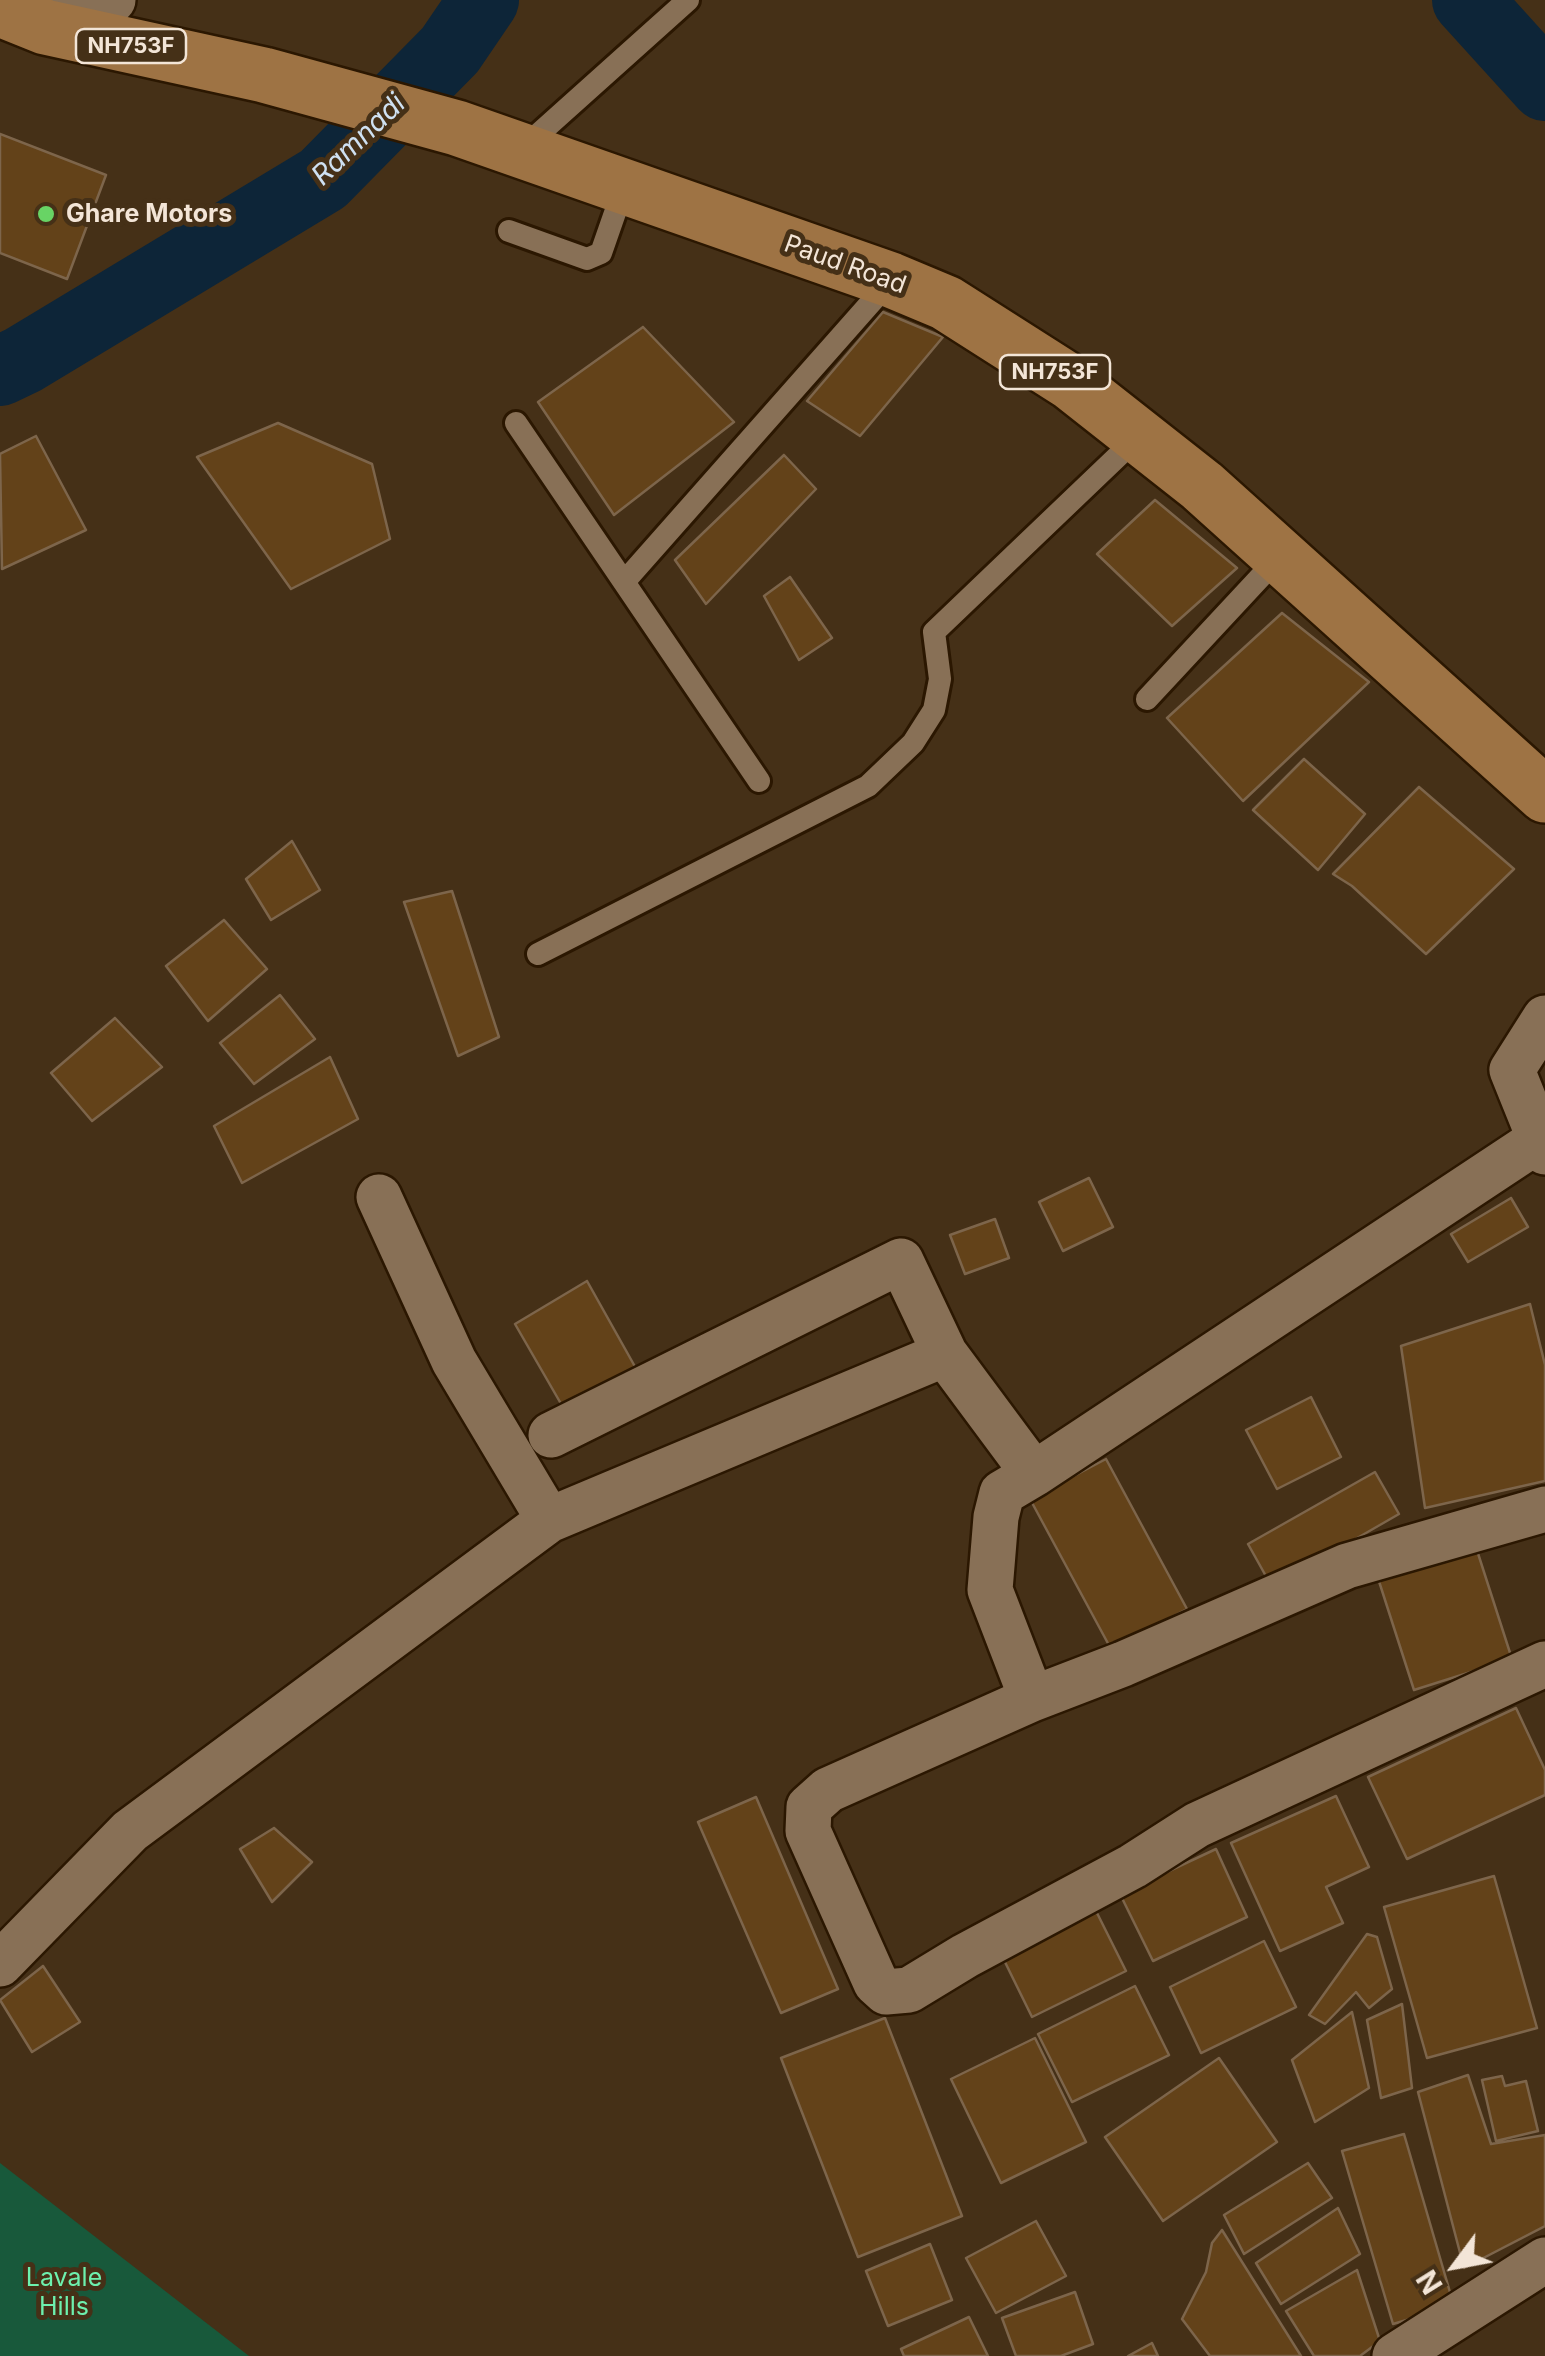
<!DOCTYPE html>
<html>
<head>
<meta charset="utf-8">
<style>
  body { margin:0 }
  #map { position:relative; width:1545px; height:2356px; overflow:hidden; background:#453017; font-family:Inter,sans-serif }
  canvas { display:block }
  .north { position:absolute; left:1405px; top:2216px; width:100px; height:100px; -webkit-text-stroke:8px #453017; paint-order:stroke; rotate:238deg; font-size:28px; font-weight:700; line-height:40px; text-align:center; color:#f3e5d7 }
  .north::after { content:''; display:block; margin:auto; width:35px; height:45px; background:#f3e5d7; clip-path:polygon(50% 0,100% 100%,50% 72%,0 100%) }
</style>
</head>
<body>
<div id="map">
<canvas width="1545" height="2356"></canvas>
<div class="north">N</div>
</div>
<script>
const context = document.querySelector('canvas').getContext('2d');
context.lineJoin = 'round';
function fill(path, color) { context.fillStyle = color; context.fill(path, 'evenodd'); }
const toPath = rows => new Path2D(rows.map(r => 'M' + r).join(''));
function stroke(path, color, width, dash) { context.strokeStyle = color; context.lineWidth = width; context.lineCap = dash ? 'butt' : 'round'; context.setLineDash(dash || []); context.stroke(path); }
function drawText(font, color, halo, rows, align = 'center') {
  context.font = font + ' Inter,sans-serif'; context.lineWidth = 10; context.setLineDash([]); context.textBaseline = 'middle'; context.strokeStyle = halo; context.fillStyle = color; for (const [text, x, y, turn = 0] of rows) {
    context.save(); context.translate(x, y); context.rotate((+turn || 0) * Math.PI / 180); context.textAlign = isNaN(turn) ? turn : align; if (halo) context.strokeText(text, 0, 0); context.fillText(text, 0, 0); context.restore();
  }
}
const green = toPath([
  [0,2163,249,2356,0,2356]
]);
const river = toPath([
  [1467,0,1545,86],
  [0,371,23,360,323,179,450,50,484,0]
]);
const building = toPath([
  [0,134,106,175,67,279,0,253,0,134],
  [883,312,943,337,860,436,807,401,883,312],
  [643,327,734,422,614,515,538,402,643,327],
  [278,423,372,464,390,539,291,589,197,457,278,423],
  [36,436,86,530,2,569,0,454,36,436],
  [784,455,816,489,706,604,675,560,784,455],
  [1155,500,1237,568,1172,626,1097,554,1155,500],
  [790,577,832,638,799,660,764,596,790,577],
  [1282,613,1369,682,1243,801,1167,718,1282,613],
  [1304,759,1365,814,1318,870,1253,810,1304,759],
  [1419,787,1514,869,1426,954,1352,886,1333,874,1419,787],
  [292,841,320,890,271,920,246,879,292,841],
  [452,891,499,1037,458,1056,404,902,452,891],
  [224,920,267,969,208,1021,166,966,224,920],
  [280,995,315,1039,254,1084,220,1043,280,995],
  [115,1018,162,1067,92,1121,51,1073,115,1018],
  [330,1057,358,1119,242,1183,214,1126,330,1057],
  [1089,1178,1113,1227,1063,1251,1039,1202,1089,1178],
  [1511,1198,1528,1227,1468,1262,1451,1234,1511,1198],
  [995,1219,1009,1258,965,1274,950,1235,995,1219],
  [587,1281,638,1372,564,1409,515,1324,587,1281],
  [1530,1304,1545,1365,1545,1481,1425,1508,1401,1346,1530,1304],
  [1311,1397,1341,1457,1277,1489,1246,1430,1311,1397],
  [1106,1459,1187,1609,1111,1649,1030,1499,1106,1459],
  [1375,1472,1399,1514,1272,1587,1248,1544,1375,1472],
  [1474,1541,1512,1659,1414,1690,1376,1572,1474,1541],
  [1516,1708,1545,1770,1545,1795,1407,1859,1368,1777,1516,1708],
  [1336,1796,1369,1867,1326,1887,1343,1923,1280,1951,1231,1843,1336,1796],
  [756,1797,838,1989,781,2013,698,1822,756,1797],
  [274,1828,312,1862,272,1902,240,1849,274,1828],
  [1216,1849,1247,1917,1153,1961,1120,1894,1216,1849],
  [1494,1876,1537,2028,1427,2058,1384,1907,1494,1876],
  [1095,1909,1126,1971,1032,2017,1002,1956,1095,1909],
  [1367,1934,1377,1937,1392,1989,1369,2008,1356,1992,1325,2024,1309,2015,1367,1934],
  [1264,1941,1296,2007,1201,2053,1170,1987,1264,1941],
  [43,1966,80,2022,32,2052,0,2000,43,1966],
  [1135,1986,1169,2055,1072,2102,1038,2034,1135,1986],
  [1402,2004,1412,2088,1381,2098,1367,2020,1402,2004],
  [1352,2012,1369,2088,1315,2122,1292,2060,1352,2012],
  [885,2018,962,2216,858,2257,781,2058,885,2018],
  [1035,2038,1086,2142,1001,2183,951,2079,1035,2038],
  [1219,2058,1277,2142,1163,2221,1105,2137,1219,2058],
  [1468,2075,1491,2144,1545,2135,1545,2226,1464,2268,1418,2092,1468,2075],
  [1502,2076,1505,2086,1526,2081,1538,2131,1496,2141,1482,2080,1502,2076],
  [1404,2134,1454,2306,1393,2324,1342,2151,1404,2134],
  [1308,2163,1332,2198,1244,2254,1224,2215,1308,2163],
  [1338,2208,1360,2254,1281,2304,1256,2263,1338,2208],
  [1036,2221,1066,2276,996,2313,966,2258,1036,2221],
  [1222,2230,1301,2356,1210,2356,1182,2319,1206,2272,1212,2243,1222,2230],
  [930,2244,952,2300,888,2326,866,2271,930,2244],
  [1357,2270,1380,2341,1360,2356,1314,2356,1286,2311,1357,2270],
  [1075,2292,1093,2344,1061,2356,1016,2356,1002,2318,1075,2292],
  [969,2317,988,2356,904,2356,901,2349,969,2317],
  [1152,2343,1158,2356,1128,2356,1152,2343]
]);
const lane = toPath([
  [523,148,688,0],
  [509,231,587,259,601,253,624,187],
  [516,423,759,781],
  [624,582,890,281],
  [1147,699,1280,556],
  [538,954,868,786,913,743,934,710,940,679,934,632,1138,437]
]);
const street = toPath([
  [45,27,113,0],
  [1545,1018,1512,1070,1545,1152],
  [551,1435,901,1261,945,1354],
  [1545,1509,1347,1566,1123,1664,1032,1699,828,1790,809,1807,808,1831,876,1983,886,1992,909,1990,965,1956,1133,1866,1197,1825,1545,1664],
  [549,1520,945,1354,1034,1474,1540,1139],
  [1032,1699,990,1590,996,1517,1002,1493,1034,1474],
  [0,1964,130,1831,549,1520,454,1361,379,1197],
  [1395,2356,1545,2260]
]);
const primary = toPath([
  [0,9,45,27,264,75,457,128,891,280,946,303,1070,382,1202,486,1545,795]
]);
const markers = [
  [46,214,10,"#68d465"]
];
const shields = [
  [131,46,110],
  [1055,372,110]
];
const shieldNames = [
  ["NH753F",131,46],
  ["NH753F",1055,372]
];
const poiNames = [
  ["Ghare Motors",66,214]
];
const streetNames = [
  ["Paud Road",845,265,20]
];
const parkNames = [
  ["Lavale",64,2278],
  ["Hills",64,2307]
];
const waterNames = [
  ["Ramnadi",359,140,-44]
];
fill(green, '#18593b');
stroke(river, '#0d2538', 70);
fill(building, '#634219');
stroke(building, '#7d654b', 2.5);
stroke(lane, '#2b1701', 28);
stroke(street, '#2b1701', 50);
stroke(primary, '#2b1701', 60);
stroke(lane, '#887056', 22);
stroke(street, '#887056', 45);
stroke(primary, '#9e7344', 55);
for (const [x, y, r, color] of markers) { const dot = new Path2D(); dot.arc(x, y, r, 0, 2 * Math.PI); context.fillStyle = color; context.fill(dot); stroke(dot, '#453017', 4); }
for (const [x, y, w] of shields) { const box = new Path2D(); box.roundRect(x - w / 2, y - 17, w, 34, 8); context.fillStyle = '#453017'; context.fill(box); stroke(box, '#f3e5d7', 2.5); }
drawText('bold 22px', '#f3e5d7', null, shieldNames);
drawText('bold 25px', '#f3e5d7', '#453017', poiNames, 'left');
drawText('25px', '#f3e5d7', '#453017', streetNames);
drawText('25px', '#6df0ae', '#453017', parkNames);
drawText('italic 28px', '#cfe1f2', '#453017', waterNames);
</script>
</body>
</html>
